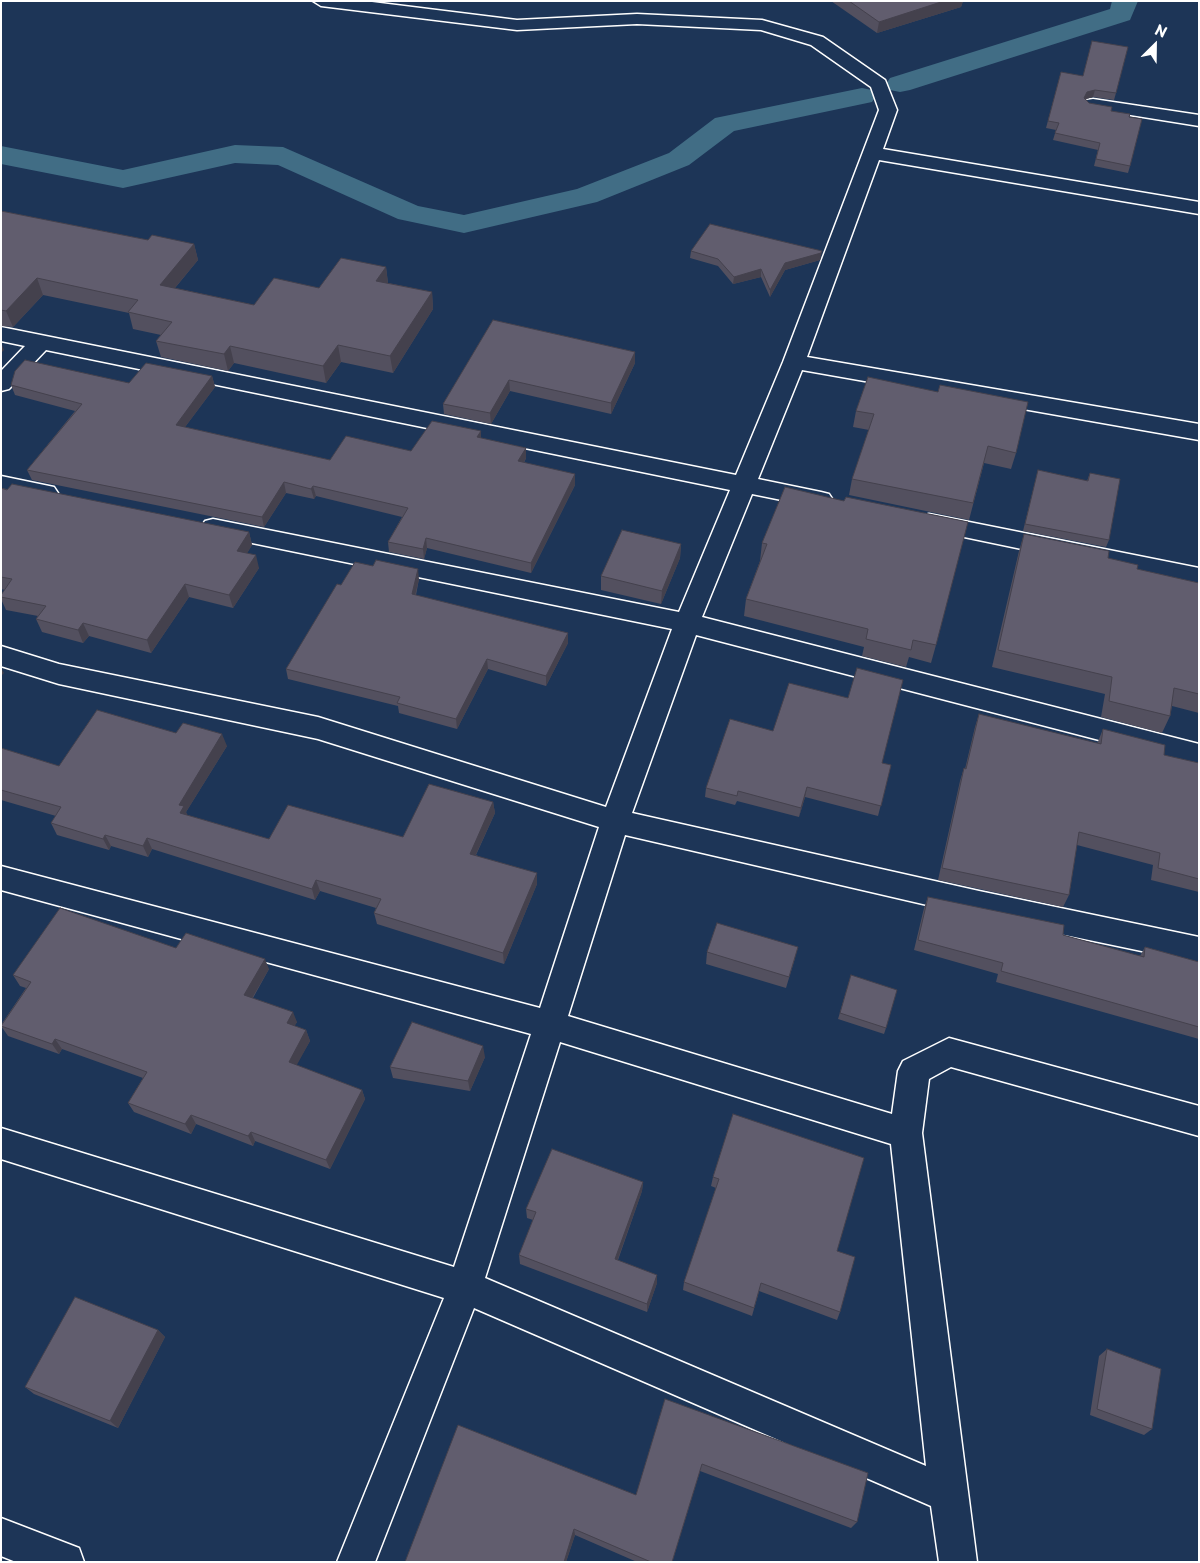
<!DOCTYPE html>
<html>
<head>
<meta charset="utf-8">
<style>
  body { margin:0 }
  #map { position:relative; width:1200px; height:1563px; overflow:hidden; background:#1d3557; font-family:"Playpen Sans",sans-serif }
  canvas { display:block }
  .frame { position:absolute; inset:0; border:2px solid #fff; pointer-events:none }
  .north { position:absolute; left:1130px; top:20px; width:50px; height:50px; -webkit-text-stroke:4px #1d3557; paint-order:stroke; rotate:23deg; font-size:14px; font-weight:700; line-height:20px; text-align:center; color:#fff }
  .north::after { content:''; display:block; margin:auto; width:18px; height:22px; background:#fff; clip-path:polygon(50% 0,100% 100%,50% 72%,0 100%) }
</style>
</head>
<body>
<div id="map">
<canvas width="1200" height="1563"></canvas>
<div class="frame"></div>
<div class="north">N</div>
</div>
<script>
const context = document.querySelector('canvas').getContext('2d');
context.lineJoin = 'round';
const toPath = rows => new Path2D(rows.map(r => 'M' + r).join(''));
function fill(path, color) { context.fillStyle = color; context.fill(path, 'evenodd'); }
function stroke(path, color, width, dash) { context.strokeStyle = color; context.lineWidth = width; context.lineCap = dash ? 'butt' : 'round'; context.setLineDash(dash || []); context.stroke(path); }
const canal = toPath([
  [1112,1,1138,1,1130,20,910,90,900,92,890,90,886,84,890,78,1110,9,1112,1],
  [862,88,872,90,876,96,872,102,734,131,689,165,597,202,464,233,398,219,278,165,235,163,123,188,1,164,1,146,123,170,235,145,283,147,418,206,464,215,577,189,669,153,715,118,862,88]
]);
const minor = toPath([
  [313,1,364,1,517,20,637,14,762,20,823,37,885,80,897,110,883,149,1199,202,1199,214,879,160,807,357,1199,424,1199,440,802,370,758,479,821,492,829,494,833,500,829,506,821,508,752,494,702,617,1199,744,1199,766,696,635,632,813,979,891,1199,937,1199,963,979,917,625,835,568,1016,892,1114,898,1071,903,1061,949,1038,1199,1106,1199,1136,951,1067,929,1079,922,1133,977,1562,939,1562,931,1506,474,1308,375,1562,337,1562,444,1298,1,1159,1,1128,454,1267,531,1034,1,890,1,866,540,1008,599,827,318,739,59,684,1,666,1,646,59,664,318,717,606,807,672,629,213,535,205,533,201,527,205,521,213,519,679,612,730,490,46,350,9,389,1,391,1,371,25,346,1,341,1,327,736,475,783,362,879,110,871,87,811,45,761,30,637,24,517,30,321,6,313,1],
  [560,1042,891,1144,926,1466,485,1278,560,1042],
  [1093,99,1199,115,1199,126,1087,108,1084,104,1087,100,1093,99],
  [1,476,54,487,58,493,54,499,46,501,1,492,1,476],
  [929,514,1199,568,1199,586,921,528,917,522,921,516,929,514],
  [1,1518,79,1548,84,1562,16,1562,1,1556,1,1518]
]);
const wall = toPath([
  [831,1,963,1,961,7,877,33],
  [1061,72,1116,93,1114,100,1093,97,1086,99,1089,103,1129,117,1130,166,1128,173,1094,166,1098,150,1053,140,1056,130,1046,128],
  [1,211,148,240,194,244,198,260,175,288,254,305,319,288,386,267,388,283,432,292,433,309,393,373,341,362,326,383,234,363,228,371,161,357,156,341,161,335,133,329,129,313,43,295,13,327,1,326],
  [691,251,821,258,820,260,785,270,770,297,761,277,733,284,718,266,690,258],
  [493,320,635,352,635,363,611,414,510,391,491,424,444,414,443,404],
  [212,376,215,387,185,427,330,460,411,451,481,431,481,438,526,458,524,463,575,485,531,573,427,548,424,559,389,552,388,542,402,517,316,496,314,499,286,493,264,527,32,480,27,470,75,411,15,395,11,385,129,383],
  [868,377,1016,453,1011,469,984,463,969,520,849,495,852,479,869,430,853,427,856,411],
  [1038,470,1087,481,1090,473,1109,540,1106,547,1023,531],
  [785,487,936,645,931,663,909,657,906,667,862,656,864,647,744,616,746,599,760,561,762,543],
  [1,488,249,532,252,545,247,553,259,568,233,608,189,597,151,653,89,636,83,643,42,632,36,619,38,616,6,610,1,599,1,595,5,590,1,589],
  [1024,534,1108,558,1137,569,1199,583,1199,713,1172,706,1170,716,1162,733,1101,717,1105,694,992,667,1019,551],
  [681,544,680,558,661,604,601,590,601,576],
  [419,579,416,595,568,643,546,686,488,669,457,729,399,713,398,706,288,679,286,669],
  [979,714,1097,744,1103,729,1164,755,1199,763,1199,892,1151,880,1153,865,1077,845,1069,895,1063,907,938,880,960,781,964,768,965,769,975,727],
  [176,733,227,746,186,812,187,815,269,839,403,837,493,802,495,813,476,855,537,884,504,964,377,924,374,913,376,908,320,891,315,900,152,849,148,857,111,846,109,850,57,835,51,823,56,816,1,800,1,748,59,766],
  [882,763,891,765,878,816,805,797,799,817,737,801,735,805,705,797,706,788],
  [928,897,1063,935,1140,956,1145,947,1199,962,1199,1039,996,982,998,974,914,950,924,908],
  [176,948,269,969,253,998,297,1022,294,1026,306,1030,310,1041,296,1065,362,1090,365,1099,330,1169,255,1141,253,1146,196,1124,191,1134,134,1112,128,1103,143,1078,62,1049,59,1054,8,1036,1,1026,1,1025,26,988,20,986,13,975],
  [707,952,795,958,786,988,706,964],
  [851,975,886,1028,884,1034,838,1019],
  [485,1057,470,1091,393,1078,390,1067],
  [733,1114,837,1251,840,1312,837,1320,759,1291,752,1316,683,1290,684,1282,716,1188,711,1186,713,1177],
  [643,1182,642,1191,618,1260,657,1283,647,1312,520,1264,519,1255,533,1220,527,1218,526,1209],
  [158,1330,165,1337,118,1428,34,1394,25,1387],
  [1107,1349,1152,1429,1144,1435,1090,1415,1099,1356],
  [665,1399,857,1522,851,1528,700,1471,672,1562,637,1562,575,1535,566,1562,405,1562,636,1495]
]);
const shadedWall = toPath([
  [944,1,963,1,961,7,877,33,879,22],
  [1095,90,1093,97,1086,99,1084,98,1087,92],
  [194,244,198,260,164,301,160,285],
  [822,251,820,260,785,270,770,297,770,290,785,263],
  [386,267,388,284,376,281],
  [761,269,761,277,733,284,734,277],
  [37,278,43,295,13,327,6,311],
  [432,292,433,309,393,373,390,356],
  [1,342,4,350,1,353],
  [338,345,341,362,326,383,323,366],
  [230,346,234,363,228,371,224,354],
  [635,352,635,363,611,414,611,403],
  [212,376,215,387,179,435,176,425],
  [509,380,510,391,491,424,490,413],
  [481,431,481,441,477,437],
  [526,448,526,458,519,472,518,461],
  [575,474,575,485,531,573,531,563],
  [284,482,286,493,264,527,262,517],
  [313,486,316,496,314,499,311,489],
  [249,532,252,545,241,564,237,551],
  [426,538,427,548,424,559,423,549],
  [681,544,680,558,661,604,662,591],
  [256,555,259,568,233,608,229,595],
  [418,569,419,579,413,604,412,594],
  [185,584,189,597,151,653,147,640],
  [83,623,89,636,83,643,78,630],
  [568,633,568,643,546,686,546,676],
  [487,659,488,669,457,729,456,719],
  [1,668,4,673,1,676],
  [222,734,227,746,186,812,189,818,180,813,179,805],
  [807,787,805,797,799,817,801,808],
  [493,802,495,813,471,865,470,854],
  [105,835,111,846,109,850,103,839],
  [147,838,152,849,148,857,143,846],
  [537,873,537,884,504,964,503,953],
  [316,880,320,891,315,900,312,889],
  [265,959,269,969,248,1005,244,995],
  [293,1012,297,1022,290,1034,287,1023],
  [306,1030,310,1041,293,1072,289,1062],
  [55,1039,62,1049,59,1054,52,1044],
  [483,1046,485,1057,470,1091,468,1081],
  [362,1090,365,1099,330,1169,326,1160],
  [191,1115,196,1124,191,1134,185,1124],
  [251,1132,255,1141,253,1146,248,1136],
  [643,1182,642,1191,615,1267,615,1259],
  [657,1275,657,1283,647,1312,647,1304],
  [158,1330,165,1337,118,1428,110,1421],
  [574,1529,575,1535,566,1562,564,1562]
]);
const building = toPath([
  [849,1,944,1,879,22,849,1],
  [1092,41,1128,47,1116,93,1095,90,1087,92,1084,98,1089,103,1112,107,1111,111,1130,114,1129,117,1142,119,1130,166,1096,159,1100,143,1055,133,1059,123,1048,121,1061,72,1083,76,1092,41],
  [1,211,148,240,152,235,194,244,160,285,254,305,274,278,319,288,341,258,386,267,376,281,432,292,390,356,338,345,323,366,230,346,224,354,156,341,172,322,128,312,138,300,37,278,6,311,1,310,1,211],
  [710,224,822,251,821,253,785,263,770,290,761,269,734,277,718,259,691,251,710,224],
  [493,320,635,352,611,403,509,380,490,413,443,404,493,320],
  [25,360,129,383,146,363,212,376,176,425,330,460,346,436,411,451,432,421,481,431,477,437,526,448,518,461,575,474,531,563,426,538,423,549,388,542,408,508,313,486,311,489,284,482,262,517,27,470,82,404,11,385,15,371,25,360],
  [868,377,938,392,940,385,1028,402,1016,453,988,446,973,503,852,479,874,414,856,411,868,377],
  [1038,470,1088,481,1090,473,1120,479,1109,540,1025,524,1038,470],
  [12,484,249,532,237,551,256,555,229,595,185,584,147,640,83,623,78,630,36,619,46,606,1,597,1,595,12,579,1,577,1,488,7,490,12,484],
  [785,487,844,501,846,497,968,522,936,645,913,640,911,650,866,639,868,629,746,599,767,544,762,543,785,487],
  [622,530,681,544,662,591,601,576,622,530],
  [1024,534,1109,551,1108,558,1138,565,1137,569,1199,583,1199,694,1174,688,1170,716,1109,701,1112,677,998,650,1024,534],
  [376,560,418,569,412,594,568,633,546,676,487,659,456,719,397,703,400,697,286,669,337,584,341,585,355,562,373,566,376,560],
  [857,668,903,680,882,763,891,765,881,806,807,787,801,808,738,791,737,796,706,788,730,719,773,731,789,683,848,698,857,668],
  [97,710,176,733,183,723,222,734,179,805,184,806,180,813,269,839,288,805,403,837,429,784,493,802,470,854,537,873,503,953,374,913,381,899,316,880,312,889,147,838,143,846,105,835,103,839,51,823,61,807,1,790,1,748,59,766,97,710],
  [979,714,1101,744,1103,729,1165,745,1164,755,1199,763,1199,879,1158,868,1160,853,1079,832,1069,895,942,868,964,768,966,769,979,714],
  [928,897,1064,925,1063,935,1144,957,1145,947,1199,962,1199,1027,1001,971,1003,963,918,940,928,897],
  [60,908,176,948,186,933,265,959,244,995,293,1012,287,1023,306,1030,289,1062,362,1090,326,1160,251,1132,248,1136,191,1115,185,1124,128,1103,147,1072,55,1039,52,1044,1,1026,31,982,13,975,60,908],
  [717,923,798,947,789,977,707,952,717,923],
  [851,975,897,990,886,1028,840,1013,851,975],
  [412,1022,483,1046,468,1081,390,1067,412,1022],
  [733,1114,864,1158,837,1251,855,1257,840,1312,761,1283,754,1308,684,1282,719,1179,713,1177,733,1114],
  [552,1149,643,1182,615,1259,657,1275,647,1304,519,1255,536,1212,526,1209,552,1149],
  [75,1297,158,1330,110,1421,25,1387,75,1297],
  [1107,1349,1161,1369,1152,1429,1097,1409,1107,1349],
  [665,1399,868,1473,857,1522,702,1464,672,1562,651,1562,574,1529,564,1562,405,1562,458,1425,636,1495,665,1399]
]);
fill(canal, '#416d85');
stroke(minor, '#fff', 3);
fill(minor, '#1d3557');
fill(wall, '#53505f');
fill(shadedWall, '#44414d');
fill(building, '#615d6e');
stroke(building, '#44414d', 1);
</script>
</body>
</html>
